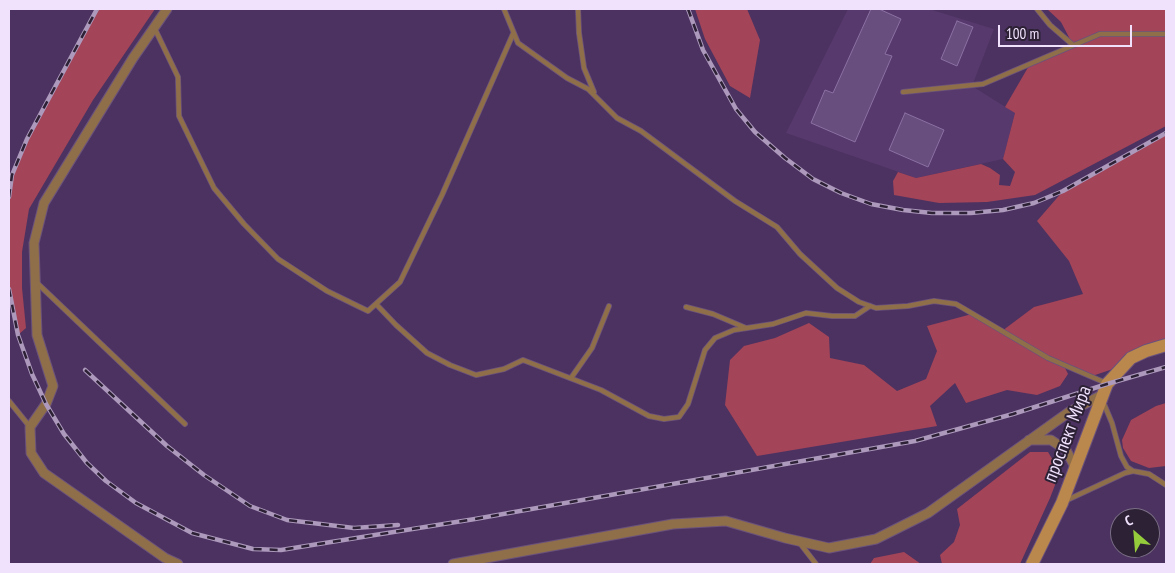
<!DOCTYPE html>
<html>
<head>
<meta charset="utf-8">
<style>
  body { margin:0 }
  #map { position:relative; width:1175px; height:573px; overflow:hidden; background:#4c3260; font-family:"PT Sans Narrow",sans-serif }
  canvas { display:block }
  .frame { position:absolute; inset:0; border:10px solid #f0e1fd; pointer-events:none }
  .north { position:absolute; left:1110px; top:508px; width:50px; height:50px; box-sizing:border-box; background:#2c2135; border:1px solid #7a6e85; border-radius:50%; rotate:333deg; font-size:14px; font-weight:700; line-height:20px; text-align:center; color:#f0e1fd }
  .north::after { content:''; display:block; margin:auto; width:18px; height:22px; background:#94cc3c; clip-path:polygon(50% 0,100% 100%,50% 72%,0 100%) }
  .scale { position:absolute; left:998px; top:25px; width:134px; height:22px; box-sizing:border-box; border:2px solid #f0e1fd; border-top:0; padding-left:6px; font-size:15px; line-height:18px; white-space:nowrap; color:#f0e1fd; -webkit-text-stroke:4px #2c2135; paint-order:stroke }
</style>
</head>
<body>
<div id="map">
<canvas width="1175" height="573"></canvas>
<div class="frame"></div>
<div class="north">С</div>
<div class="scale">100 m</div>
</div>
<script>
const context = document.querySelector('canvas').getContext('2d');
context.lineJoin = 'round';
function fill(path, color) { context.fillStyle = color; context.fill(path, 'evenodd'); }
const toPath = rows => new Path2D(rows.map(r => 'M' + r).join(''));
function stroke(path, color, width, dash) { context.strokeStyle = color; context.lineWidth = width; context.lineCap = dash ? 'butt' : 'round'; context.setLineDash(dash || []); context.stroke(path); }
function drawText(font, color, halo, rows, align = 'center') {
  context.font = font + ' "PT Sans Narrow",sans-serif'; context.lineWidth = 4; context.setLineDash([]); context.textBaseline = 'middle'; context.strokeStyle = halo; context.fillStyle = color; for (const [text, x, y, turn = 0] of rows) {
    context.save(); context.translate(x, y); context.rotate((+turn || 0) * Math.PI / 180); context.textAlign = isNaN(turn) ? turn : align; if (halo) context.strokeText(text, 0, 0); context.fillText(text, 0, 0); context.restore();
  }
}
const built = toPath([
  [848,9,929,9,994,29,972,86,1015,113,1003,159,916,178,786,133]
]);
const green = toPath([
  [97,9,155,9,93,100,29,209,22,252,22,288,26,328,18,335,9,289,9,197,12,175,27,139],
  [695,9,747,9,760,40,750,98,730,86,705,39],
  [1047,9,1166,9,1166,126,1035,195,987,202,939,203,894,195,893,181,898,172,916,178,981,164,990,168,1000,175,999,185,1010,186,1015,172,1003,159,1015,113,1005,107,1030,64,1073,45,1061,22],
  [1166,133,1166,345,1122,366,1089,377,1064,366,1068,374,1060,386,1037,395,1007,390,966,403,955,383,930,406,937,426,757,456,725,405,730,360,744,346,775,338,809,323,829,337,830,358,864,365,897,391,926,379,937,351,927,326,972,314,1002,331,1034,307,1083,294,1069,261,1037,221,1063,191],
  [1166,403,1166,466,1149,468,1131,461,1123,448,1122,440,1131,420,1156,406],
  [1030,452,1048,452,1060,472,1050,498,1020,564,942,564,940,555,954,542,960,525,957,509],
  [904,552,921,564,870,564,874,558]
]);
const building = toPath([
  [871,9,879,9,901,19,885,54,892,56,855,142,811,123,825,90,833,93,871,9],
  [957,21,973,27,957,66,941,59,957,21],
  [905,113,944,130,928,167,889,150,905,113]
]);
const lane = toPath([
  [504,9,518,43,567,78,588,89,617,118,641,131,735,201,777,227,800,254,837,288,859,302,876,308,908,306,934,301,956,304,1048,358,1106,383],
  [578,9,579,33,584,68,594,92],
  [1037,9,1050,25,1073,45],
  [154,27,178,77,179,116,214,188,244,224,278,259,327,291,368,311,400,282,442,195,513,34],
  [903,92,983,84,1100,34,1166,34],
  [36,282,185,424],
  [376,304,396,325,427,353,450,365,476,375,504,369,523,360,601,390,649,416,664,419,679,417,688,404,705,350,715,338,734,330,773,324,806,313,832,316,855,316,870,306],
  [686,307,713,314,746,328],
  [571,378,592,348,609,306],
  [9,401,30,427],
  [1104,404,1112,423,1121,456,1127,467,1133,471,1149,474,1166,485],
  [1065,501,1125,473,1133,471],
  [799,542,816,564]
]);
const street = toPath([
  [167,9,133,58,44,203,34,243,37,335,53,386,46,404,30,427,31,453,44,473,165,558,178,564],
  [1029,440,1051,440,1066,450,1076,469],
  [453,564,673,524,726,521,785,538,829,548,876,539,928,513,1069,412,1102,395]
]);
const secondary = toPath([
  [1032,564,1062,503,1107,384,1131,358,1146,351,1166,345]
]);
const rail = toPath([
  [688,9,703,50,736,109,755,132,785,158,813,179,841,193,871,204,903,210,932,213,971,213,1003,210,1034,203,1063,191,1166,133],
  [9,197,12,175,27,139,97,9],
  [9,289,18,335,32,374,46,404,64,434,87,463,106,481,136,503,192,533,253,549,281,550,475,519,915,441,1013,414,1107,384,1166,367],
  [85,370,167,446,204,475,250,506,287,520,354,528,398,525]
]);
const streetNames = [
  ["проспект Мира",1068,434,-69]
];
fill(built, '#57396e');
fill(green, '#a34459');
fill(building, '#684e7e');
stroke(building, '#8b70a3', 1);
stroke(lane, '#6a527c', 6);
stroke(street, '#6a527c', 11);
stroke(secondary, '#6a527c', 14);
stroke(lane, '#8f6e4a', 4.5);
stroke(street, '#8f6e4a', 9);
stroke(secondary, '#ba874c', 12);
stroke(rail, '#ac99bc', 4.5);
stroke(rail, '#2c2135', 2.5, [8]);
drawText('19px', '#f0e1fd', '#2c2135', streetNames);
</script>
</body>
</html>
